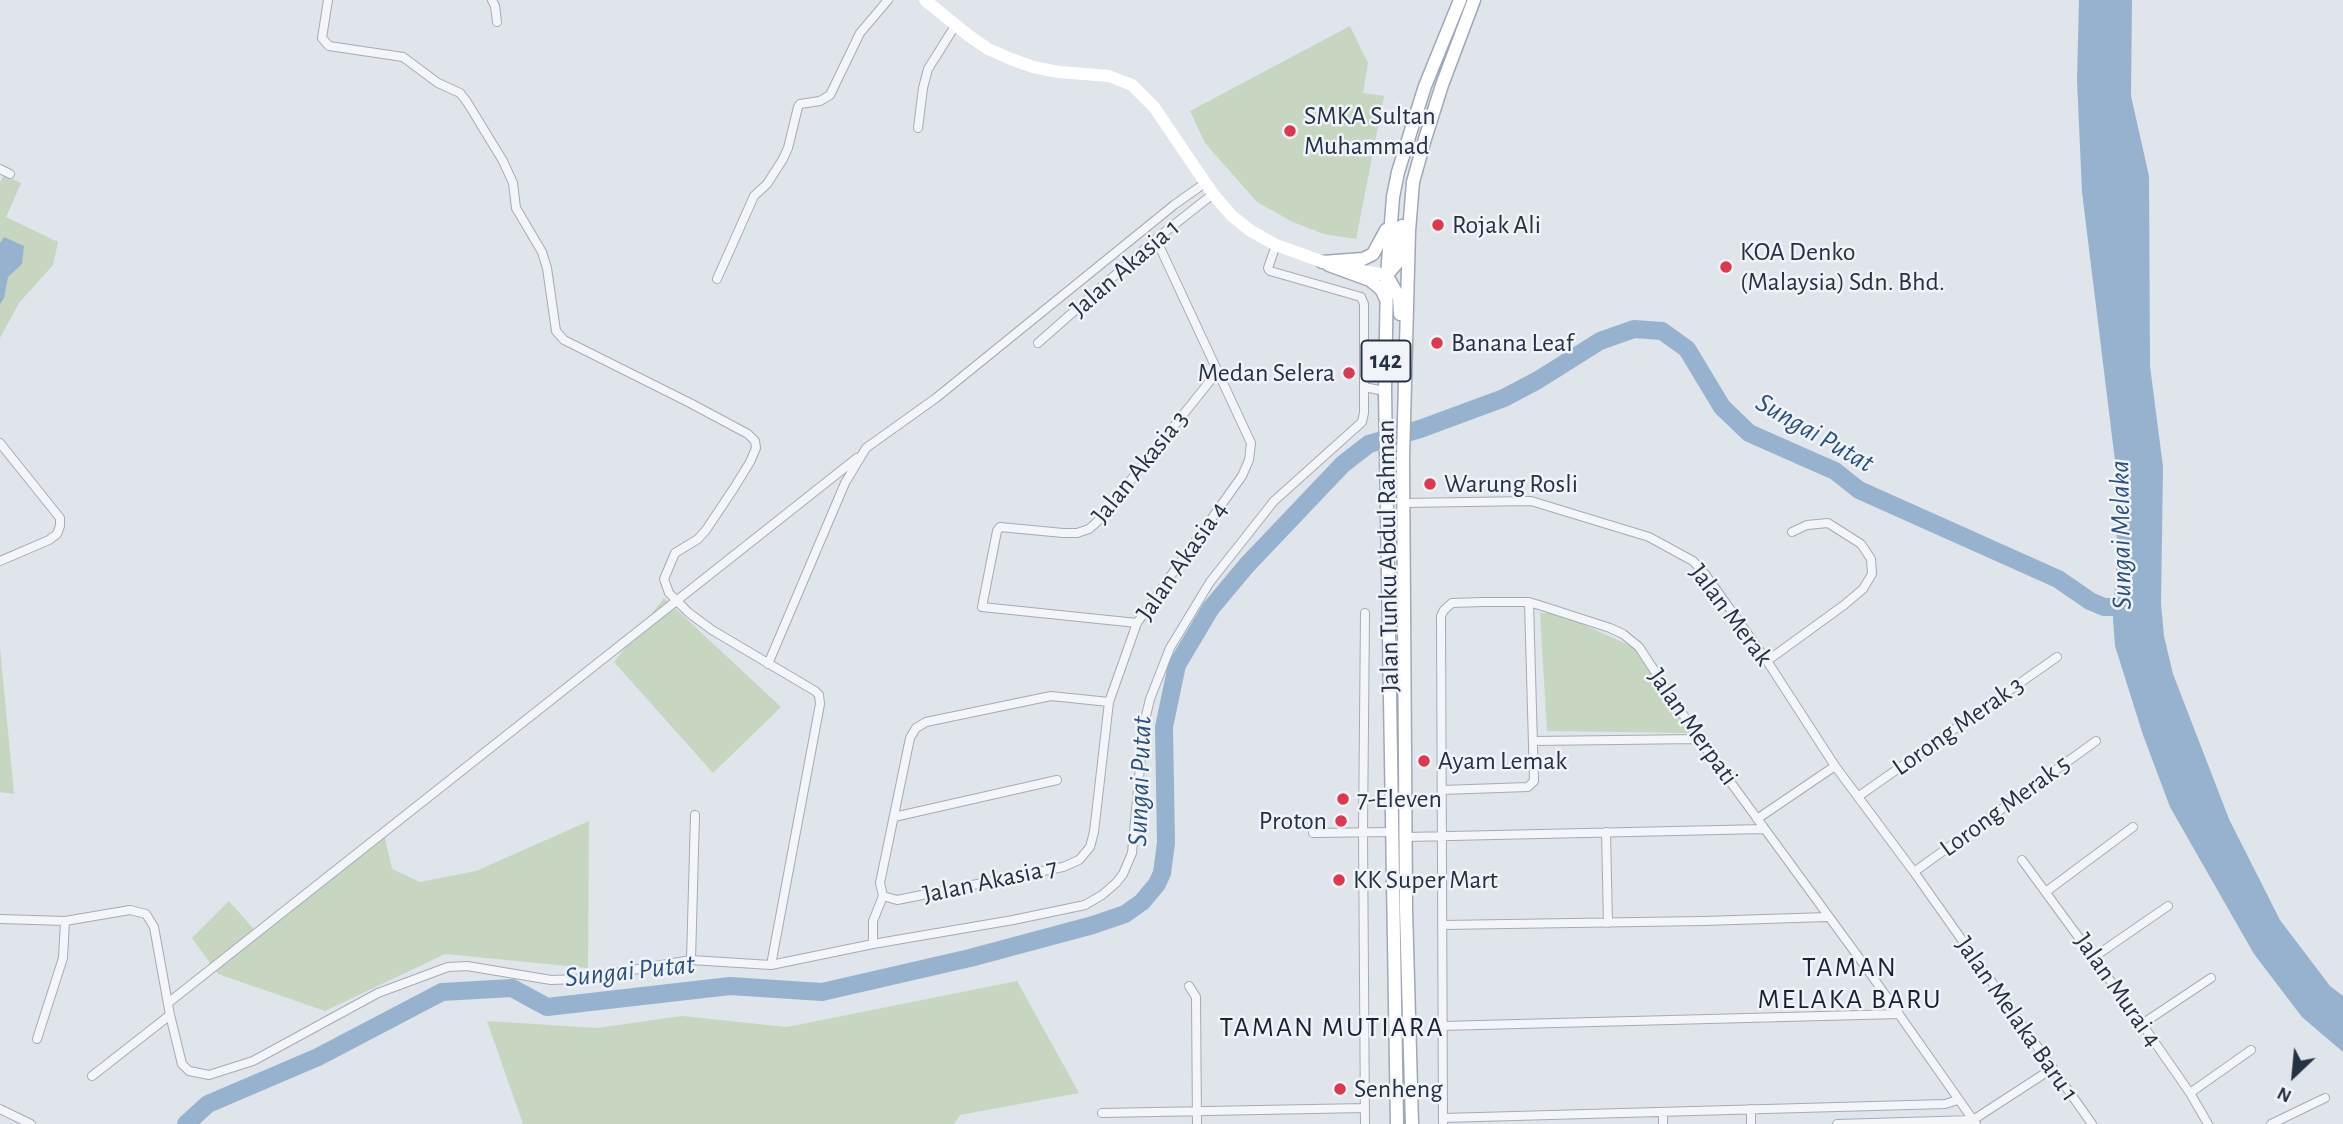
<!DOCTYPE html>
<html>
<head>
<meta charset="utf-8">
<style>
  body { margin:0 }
  #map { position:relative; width:2343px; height:1124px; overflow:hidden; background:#e0e4eb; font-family:"Alegreya Sans",sans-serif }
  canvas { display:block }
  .north { position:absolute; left:2259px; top:1040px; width:70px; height:70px; -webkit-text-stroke:5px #f0f3f8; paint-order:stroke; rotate:206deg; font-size:19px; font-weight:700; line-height:28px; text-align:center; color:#273144 }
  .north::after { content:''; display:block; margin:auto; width:24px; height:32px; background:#273144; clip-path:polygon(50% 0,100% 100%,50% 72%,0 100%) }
</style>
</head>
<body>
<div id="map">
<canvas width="2343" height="1124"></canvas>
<div class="north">N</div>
</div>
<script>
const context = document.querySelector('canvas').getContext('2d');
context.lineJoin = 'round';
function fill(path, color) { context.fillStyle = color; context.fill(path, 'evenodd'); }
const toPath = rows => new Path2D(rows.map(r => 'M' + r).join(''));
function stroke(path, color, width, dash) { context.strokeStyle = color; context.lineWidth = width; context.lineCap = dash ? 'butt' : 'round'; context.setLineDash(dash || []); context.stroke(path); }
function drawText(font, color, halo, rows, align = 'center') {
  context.font = font + ' "Alegreya Sans",sans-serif'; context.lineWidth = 5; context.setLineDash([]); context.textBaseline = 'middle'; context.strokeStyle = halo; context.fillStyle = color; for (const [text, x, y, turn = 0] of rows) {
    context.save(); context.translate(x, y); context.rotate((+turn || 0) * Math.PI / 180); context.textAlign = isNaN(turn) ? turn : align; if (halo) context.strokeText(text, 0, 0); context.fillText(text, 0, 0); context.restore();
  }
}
const green = toPath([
  [1350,26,1368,63,1363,93,1384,96,1356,239,1324,234,1293,222,1257,202,1205,143,1190,111],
  [4,175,21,183,6,217,58,242,53,265,19,303,0,338,0,182],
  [664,598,781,707,713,773,614,662],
  [1540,613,1558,613,1633,647,1690,733,1547,731],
  [0,648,14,794,0,792],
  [589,821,588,968,445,954,325,1011,218,974,192,938,229,901,258,934,383,829,392,869,420,882,476,871],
  [1017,981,1079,1093,960,1115,954,1124,523,1124,487,1021,597,1028,682,1016,787,1027]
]);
const water = toPath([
  [2079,0,2132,0,2131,96,2149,176,2150,366,2163,467,2161,604,2164,636,2173,674,2229,819,2280,920,2330,986,2343,996,2343,1052,2302,1017,2254,954,2170,807,2143,735,2115,646,2113,619,2117,556,2116,469,2082,192,2077,80],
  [4,237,24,246,22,264,8,277,4,298,0,304,0,243]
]);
const river = toPath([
  [186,1124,208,1104,318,1057,442,992,512,988,547,1007,730,986,822,992,970,958,1093,925,1125,914,1142,902,1157,884,1162,873,1166,843,1164,727,1177,665,1211,608,1247,565,1343,464,1369,444,1420,429,1504,398,1538,380,1600,341,1634,329,1662,331,1687,349,1722,407,1749,433,1835,471,1859,490,2058,579,2090,601,2104,607,2136,607]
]);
const minor = toPath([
  [328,0,322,38,329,46,403,57,438,83,460,93,467,102,503,161,513,183,516,208,542,252,547,268,556,331,564,340,690,403,748,434,755,441,756,448,750,462,734,488,706,530,698,539,675,553,664,579,669,593,689,613,712,630,815,691,819,695,820,704,771,965],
  [492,0,495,6,497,22],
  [918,128,923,88,928,69,955,26],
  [0,169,10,174],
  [717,279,754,196,767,184,783,159,788,148,798,107,800,104,820,101,830,95,860,33,888,0],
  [1038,343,1156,239,1213,194],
  [1364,387,1385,391],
  [0,443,60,518,60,526,57,534,49,540,0,561],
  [1404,503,1531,501,1649,537,1693,561,1705,574,1767,661,1835,766,1914,872,2092,1124],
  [1365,613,1363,832,1365,1124],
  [1137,623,982,607,997,531,1000,527,1063,533,1077,533,1089,529,1098,521,1218,371],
  [1767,661,1844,605,1863,589,1872,574,1871,559,1861,544,1828,523,1807,525,1792,532],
  [768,664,845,483,866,448,936,398,1174,205,1205,183],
  [1534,741,1699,739],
  [1442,790,1528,787,1534,781,1529,602],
  [1859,796,2057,657],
  [894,817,1057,780],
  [1757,819,1835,766],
  [1606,832,1608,923],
  [1313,833,1392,832],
  [1406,837,1764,829],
  [2022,860,2142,1024,2190,1093,2208,1124],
  [1914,872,2096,741],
  [2047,891,2133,827],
  [883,896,897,900,1063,867,1079,860,1090,847,1094,832,1109,702,1137,623,1242,476,1249,460,1251,443,1156,239],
  [883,896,880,883,910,738,916,728,926,722,1051,696,1109,702],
  [0,919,65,921,130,910,146,914,154,927,170,1015,182,1064,189,1071,209,1075,253,1061,378,993,448,967,467,966,551,980,579,979,691,960,771,965,873,944,1013,920,1085,905,1102,895,1116,883,1123,874,1132,853,1144,724,1150,699,1170,648,1210,582,1274,501,1362,422,1364,413,1364,304,1361,297,1270,271,1268,268,1276,245],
  [1442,925,1704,921,1827,917],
  [873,944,873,921,883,896],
  [2094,957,2168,906],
  [691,960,695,815],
  [1189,986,1196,997,1197,1124],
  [168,1003,857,458],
  [2142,1024,2211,978],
  [1442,1026,1899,1014],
  [37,1039,63,958,65,921],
  [92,1076,170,1015],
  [2190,1093,2251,1050],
  [0,1109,31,1124],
  [1102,1113,1365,1108],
  [1443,1118,1945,1104,1958,1100],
  [1443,1124,1441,616,1444,610,1452,603,1483,602,1529,602,1542,606,1610,628,1623,634,1639,647,1699,739,1865,966,1976,1124],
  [1663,1124,1663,1112],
  [1751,1124,1751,1109],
  [1837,1124,1973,1120,2053,1068],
  [2271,1124,2325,1098]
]);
const secondary = toPath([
  [925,0,968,35,988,49,1011,59,1033,67,1059,72,1109,76,1132,85,1154,107,1213,194,1232,216,1251,231,1276,245,1332,265],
  [1349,269,1387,275]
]);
const primary = toPath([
  [1322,262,1363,259,1373,254,1386,230],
  [1329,265,1370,280,1381,289,1386,299],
  [1387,275,1397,263,1402,226],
  [1387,276,1399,297,1400,314],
  [1397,1124,1385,391,1387,275,1393,197,1398,172,1425,86,1460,0],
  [1412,1124,1406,909,1403,458,1409,231,1413,182,1425,139,1442,85,1474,0]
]);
const markers = [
  [1290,131,7,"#dd3850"],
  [1438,225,7,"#dd3850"],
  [1726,267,7,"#dd3850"],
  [1437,343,7,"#dd3850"],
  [1349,373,7,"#dd3850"],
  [1430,484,7,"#dd3850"],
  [1424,761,7,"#dd3850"],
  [1343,799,7,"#dd3850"],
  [1341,821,7,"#dd3850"],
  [1339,880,7,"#dd3850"],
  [1340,1089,7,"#dd3850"]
];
const shields = [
  [1386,361,49]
];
const shieldNames = [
  ["142",1386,361]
];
const poiNames = [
  ["SMKA Sultan",1304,116],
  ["Muhammad",1304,146],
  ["Rojak Ali",1452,225],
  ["KOA Denko",1740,252],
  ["(Malaysia) Sdn. Bhd.",1740,282],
  ["Banana Leaf",1451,343],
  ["Medan Selera",1335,373,"right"],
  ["Warung Rosli",1444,484],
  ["Ayam Lemak",1438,761],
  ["7-Eleven",1357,799],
  ["Proton",1327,821,"right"],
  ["KK Super Mart",1353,880],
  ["Senheng",1354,1089]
];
const streetNames = [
  ["Jalan Akasia 1",1125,268,-41],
  ["Jalan Akasia 3",1140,467,-51],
  ["Jalan Tunku Abdul Rahman",1388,556,-91],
  ["Jalan Akasia 4",1182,561,-55],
  ["Jalan Merak",1731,615,53],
  ["Lorong Merak 3",1958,726,-35],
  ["Jalan Merpati",1693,727,55],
  ["Lorong Merak 5",2005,806,-36],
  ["Jalan Akasia 7",990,881,-12],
  ["Jalan Murai 4",2118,990,55],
  ["Jalan Melaka Baru 1",2017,1019,55]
];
const waterNames = [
  ["Sungai Putat",1815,433,30],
  ["Sungai Melaka",2121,535,-91],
  ["Sungai Putat",1140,781,-88],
  ["Sungai Putat",630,971,-6]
];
const neighbourhoodNames = [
  ["TAMAN",1850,968],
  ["MELAKA BARU",1850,1000],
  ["TAMAN MUTIARA",1332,1028]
];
fill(green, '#c6d6c0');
fill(water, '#97b2cf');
stroke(river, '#97b2cf', 18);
stroke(minor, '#a5abb6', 10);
stroke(primary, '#9ea8b8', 15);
stroke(minor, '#f4f5f9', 8);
stroke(secondary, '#fff', 12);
stroke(primary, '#fff', 12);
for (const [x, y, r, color] of markers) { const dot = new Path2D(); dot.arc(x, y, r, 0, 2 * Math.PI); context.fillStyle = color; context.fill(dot); stroke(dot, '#f0f3f8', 2.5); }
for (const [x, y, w] of shields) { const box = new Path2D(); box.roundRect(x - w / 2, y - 20.5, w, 41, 5); context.fillStyle = '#f0f3f8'; context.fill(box); stroke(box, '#273144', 2); }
drawText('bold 24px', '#273144', null, shieldNames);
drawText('26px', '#273144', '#f0f3f8', poiNames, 'left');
drawText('26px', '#273144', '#f0f3f8', streetNames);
drawText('italic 28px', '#2c507d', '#f0f3f8', waterNames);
context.letterSpacing = '2px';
drawText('28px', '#192235', '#f0f3f8', neighbourhoodNames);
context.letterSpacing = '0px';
</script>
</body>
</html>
